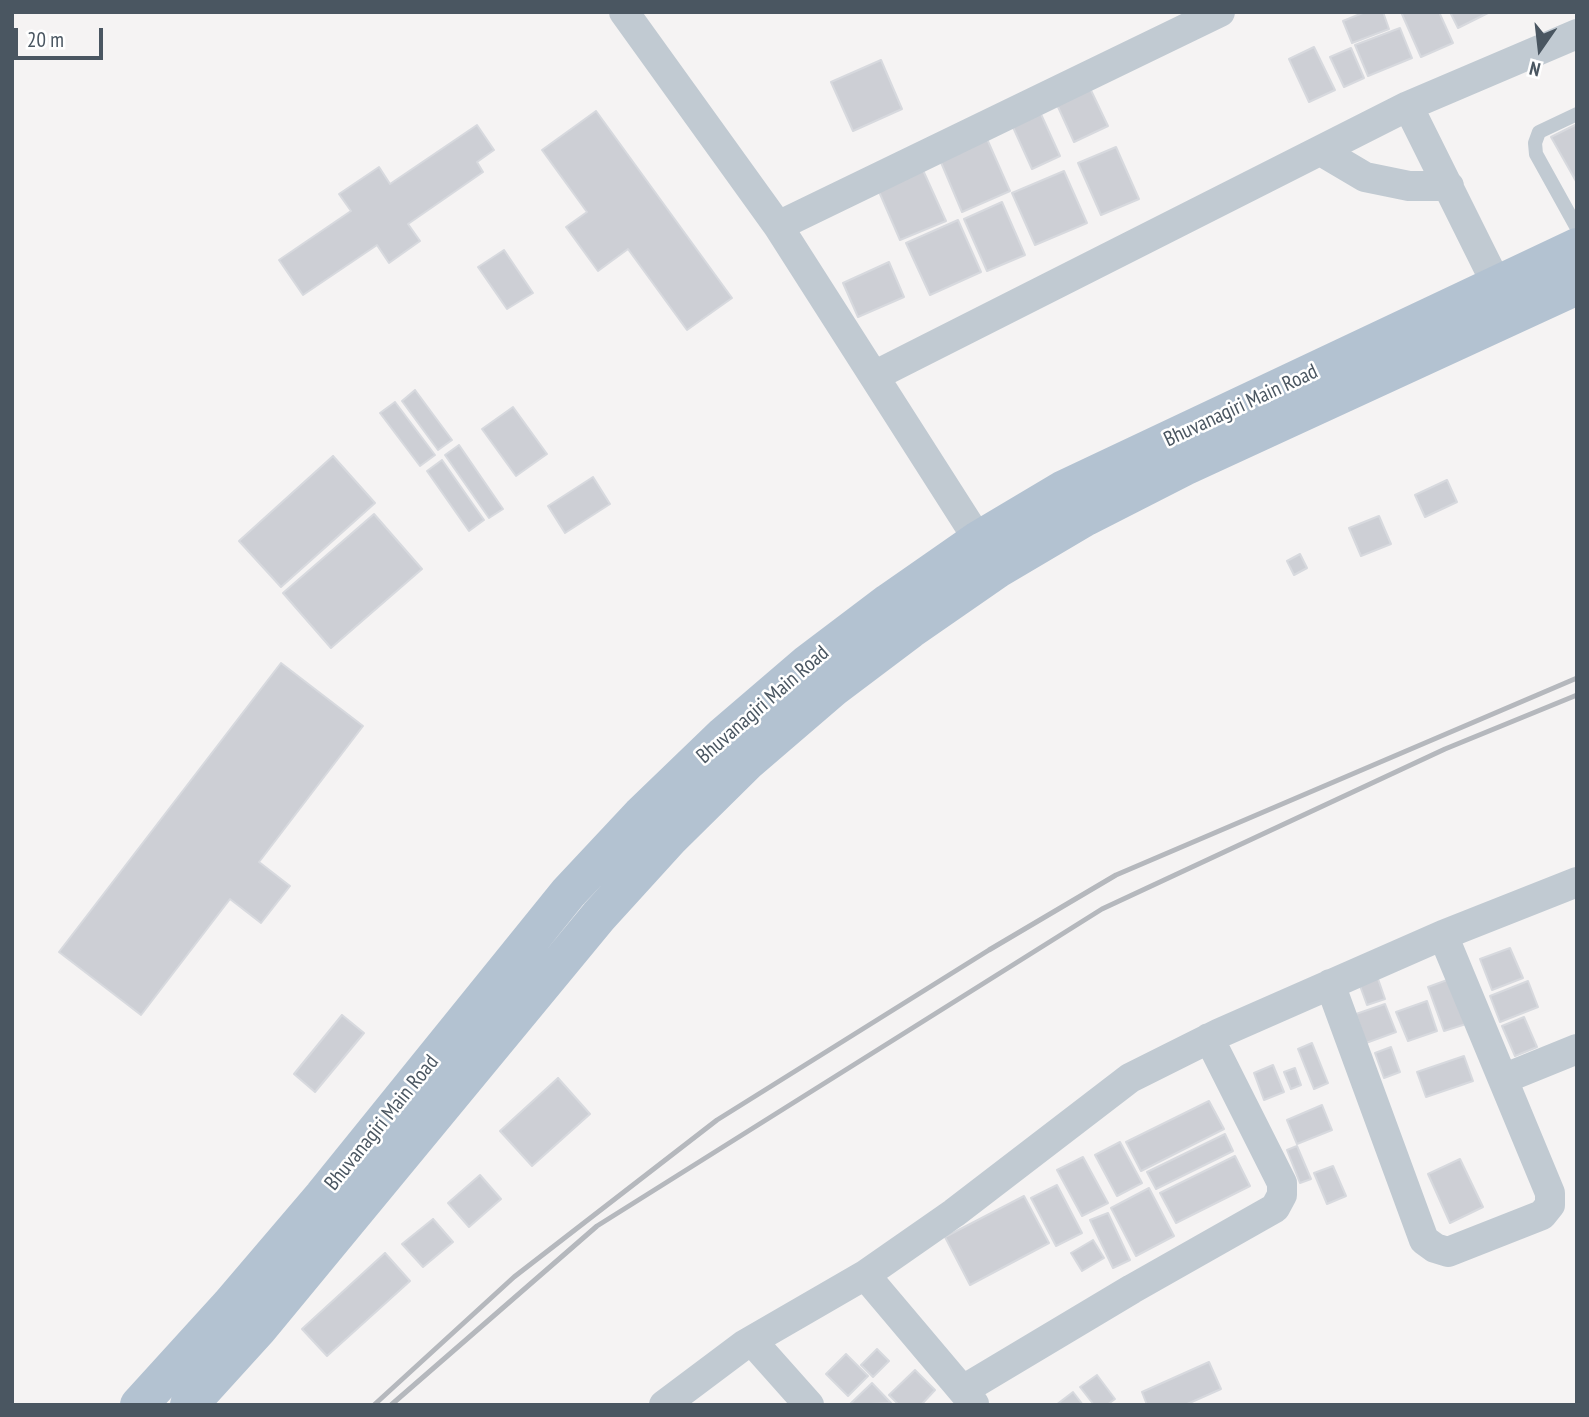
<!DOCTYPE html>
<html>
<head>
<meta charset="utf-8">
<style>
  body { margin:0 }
  #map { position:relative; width:1589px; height:1417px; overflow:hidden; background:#f5f3f3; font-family:"PT Sans Narrow",sans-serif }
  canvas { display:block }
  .frame { position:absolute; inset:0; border:14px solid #4a5661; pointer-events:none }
  .north { position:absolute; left:1505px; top:14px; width:70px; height:70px; -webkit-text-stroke:5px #fff; paint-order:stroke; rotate:194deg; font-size:19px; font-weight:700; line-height:28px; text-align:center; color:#4a5661 }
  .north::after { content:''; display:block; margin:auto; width:24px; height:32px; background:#4a5661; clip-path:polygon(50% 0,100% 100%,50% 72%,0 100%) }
  .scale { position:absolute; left:14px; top:28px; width:89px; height:32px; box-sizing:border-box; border:4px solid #4a5661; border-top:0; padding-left:9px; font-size:21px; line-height:24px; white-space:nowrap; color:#4a5661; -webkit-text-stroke:5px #fff; paint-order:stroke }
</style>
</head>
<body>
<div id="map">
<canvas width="1589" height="1417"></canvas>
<div class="frame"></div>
<div class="north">N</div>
<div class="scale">20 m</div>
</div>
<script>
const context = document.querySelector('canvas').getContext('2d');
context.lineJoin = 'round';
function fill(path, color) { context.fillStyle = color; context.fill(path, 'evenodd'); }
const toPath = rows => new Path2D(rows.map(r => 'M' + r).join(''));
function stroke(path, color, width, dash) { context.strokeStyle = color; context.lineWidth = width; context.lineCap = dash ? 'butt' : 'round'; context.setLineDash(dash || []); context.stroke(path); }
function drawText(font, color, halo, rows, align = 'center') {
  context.font = font + ' "PT Sans Narrow",sans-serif'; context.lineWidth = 5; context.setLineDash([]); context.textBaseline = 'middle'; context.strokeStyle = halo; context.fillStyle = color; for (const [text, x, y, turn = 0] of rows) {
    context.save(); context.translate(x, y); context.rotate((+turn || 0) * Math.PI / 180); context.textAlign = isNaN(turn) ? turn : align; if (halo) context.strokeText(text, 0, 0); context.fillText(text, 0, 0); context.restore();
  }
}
const building = toPath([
  [1365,12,1383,12,1389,29,1352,43,1343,21,1365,12],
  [1401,12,1439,12,1453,43,1421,57,1401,12],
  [1450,12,1490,12,1458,28,1450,12],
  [1400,28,1412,58,1368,76,1355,45,1400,28],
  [1314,47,1335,90,1309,102,1289,59,1314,47],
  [1351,48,1364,78,1344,87,1330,57,1351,48],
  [881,60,902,109,853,131,831,82,881,60],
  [1087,82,1108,126,1074,142,1054,98,1087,82],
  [596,111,732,298,687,330,628,249,598,271,566,227,587,212,542,150,596,111],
  [1040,112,1060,156,1032,169,1012,125,1040,112],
  [1577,124,1577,183,1551,137,1577,124],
  [477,125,494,150,477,162,483,172,408,224,420,241,389,263,377,245,303,295,279,260,351,211,339,194,379,167,390,184,477,125],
  [987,139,1010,191,962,212,940,160,987,139],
  [1116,147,1139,199,1101,215,1078,163,1116,147],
  [922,168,946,221,900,240,877,187,922,168],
  [1064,171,1087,223,1035,245,1012,193,1064,171],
  [1002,202,1025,255,987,271,964,219,1002,202],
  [958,220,981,272,930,295,906,243,958,220],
  [504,250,533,293,507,309,478,267,504,250],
  [889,262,904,297,858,317,843,283,889,262],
  [415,390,452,440,438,450,402,401,415,390],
  [395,402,435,455,420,466,380,413,395,402],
  [513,407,547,454,516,476,482,429,513,407],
  [459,445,503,509,489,518,445,455,459,445],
  [333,456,375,503,281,587,239,541,333,456],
  [442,460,484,520,469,531,427,471,442,460],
  [593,477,610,504,565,533,548,506,593,477],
  [1447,480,1457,502,1425,517,1415,495,1447,480],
  [374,514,422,569,331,648,283,593,374,514],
  [1379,516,1391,544,1361,556,1349,528,1379,516],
  [1300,554,1307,568,1294,575,1287,561,1300,554],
  [281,663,363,726,259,862,290,886,261,923,230,899,141,1015,59,952,281,663],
  [1510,948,1523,978,1492,990,1480,959,1510,948],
  [1377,976,1385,999,1367,1005,1359,983,1377,976],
  [1450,979,1466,1024,1444,1031,1428,987,1450,979],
  [1528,981,1538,1007,1500,1022,1490,996,1528,981],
  [1427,1001,1437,1031,1408,1041,1396,1012,1427,1001],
  [1385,1004,1396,1032,1366,1043,1356,1014,1385,1004],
  [342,1015,364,1033,315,1092,294,1074,342,1015],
  [1524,1017,1537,1047,1515,1056,1502,1026,1524,1017],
  [1312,1043,1328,1083,1314,1089,1298,1049,1312,1043],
  [1391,1047,1400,1072,1384,1078,1375,1053,1391,1047],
  [1464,1056,1473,1081,1426,1097,1417,1072,1464,1056],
  [1273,1065,1284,1092,1264,1100,1254,1073,1273,1065],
  [1295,1068,1301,1085,1291,1089,1284,1072,1295,1068],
  [558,1078,590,1114,532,1166,500,1131,558,1078],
  [1209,1101,1224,1129,1141,1171,1126,1142,1209,1101],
  [1322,1105,1332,1130,1297,1144,1287,1120,1322,1105],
  [1225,1134,1233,1151,1156,1189,1147,1172,1225,1134],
  [1120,1142,1142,1183,1117,1196,1095,1155,1120,1142],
  [1297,1146,1311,1179,1300,1183,1287,1150,1297,1146],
  [1235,1156,1250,1186,1176,1223,1160,1193,1235,1156],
  [1083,1157,1108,1203,1082,1216,1057,1170,1083,1157],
  [1460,1159,1483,1207,1450,1223,1428,1174,1460,1159],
  [1333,1166,1346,1196,1327,1204,1314,1173,1333,1166],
  [480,1175,501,1199,469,1227,448,1203,480,1175],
  [1057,1185,1082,1233,1056,1246,1031,1198,1057,1185],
  [1149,1188,1174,1236,1136,1256,1111,1208,1149,1188],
  [1024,1196,1049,1243,970,1285,945,1237,1024,1196],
  [1108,1213,1130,1260,1113,1268,1090,1220,1108,1213],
  [433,1219,453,1242,423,1267,402,1244,433,1219],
  [1093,1240,1104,1258,1082,1271,1071,1253,1093,1240],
  [385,1253,410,1281,327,1356,302,1329,385,1253],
  [877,1349,889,1361,873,1377,861,1365,877,1349],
  [846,1354,868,1376,848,1396,826,1374,846,1354],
  [1209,1362,1221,1389,1185,1405,1147,1405,1142,1392,1209,1362],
  [915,1370,935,1390,921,1405,899,1405,889,1395,915,1370],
  [1097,1375,1115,1399,1107,1405,1094,1405,1080,1387,1097,1375],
  [872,1383,891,1403,849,1405,872,1383],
  [1073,1392,1083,1405,1056,1405,1073,1392]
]);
const service = toPath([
  [1577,114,1539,132,1535,143,1536,154,1577,228]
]);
const minor = toPath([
  [624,12,778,226,990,558],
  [1408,106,1497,285],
  [1321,151,1365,177,1409,186,1449,186],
  [778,226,1220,12],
  [874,376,1408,106,1577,34],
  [1330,984,1424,1240,1435,1248,1448,1252,1542,1215,1550,1205,1550,1193,1443,935],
  [1503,1079,1577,1049],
  [865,1275,974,1404],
  [752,1341,809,1405],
  [963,1390,1132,1289,1275,1208,1282,1195,1282,1183,1209,1038],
  [664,1405,744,1345,865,1275,954,1213,1130,1078,1220,1033,1443,935,1577,882]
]);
const primary = toPath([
  [139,1405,230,1305,323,1196,568,893,641,815,723,736,807,664,889,602,978,540,1062,490,1577,247],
  [189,1405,259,1328,599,916,670,838,748,761,833,688,910,630,998,569,1086,517,1184,467,1577,286]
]);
const rail = toPath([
  [374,1405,514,1277,717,1120,989,950,1116,875,1577,678],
  [391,1405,597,1226,1102,909,1445,749,1577,695]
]);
const streetNames = [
  ["Bhuvanagiri Main Road",1241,406,-25],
  ["Bhuvanagiri Main Road",763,705,-41],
  ["Bhuvanagiri Main Road",382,1123,-51]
];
fill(building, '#cdcfd5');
stroke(building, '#d7d9de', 2);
stroke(service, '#c1cad2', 14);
stroke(minor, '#c1cad2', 30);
stroke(primary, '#b3c2d1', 38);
stroke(rail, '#b5b8bd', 5);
drawText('21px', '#4a5661', '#fff', streetNames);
</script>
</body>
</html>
